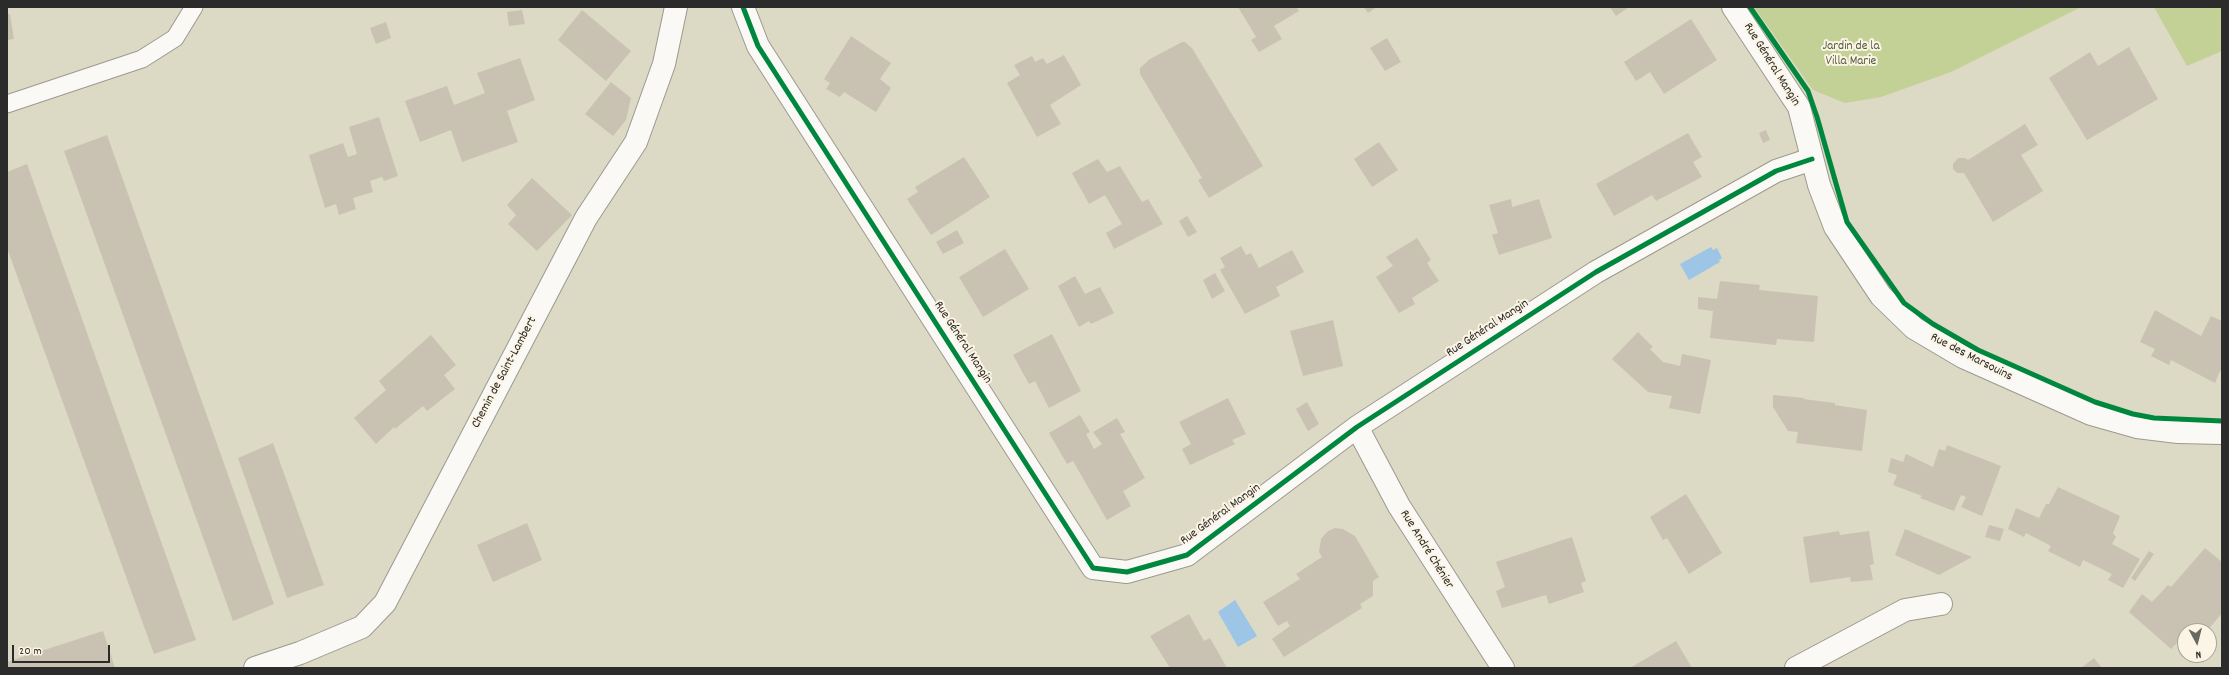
<!DOCTYPE html>
<html>
<head>
<meta charset="utf-8">
<style>
  body { margin:0 }
  #map { position:relative; width:2229px; height:675px; overflow:hidden; background:#dcd9c5; font-family:Dekko,sans-serif }
  canvas { display:block }
  .frame { position:absolute; inset:0; border:8px solid #2b2b2b; pointer-events:none }
  .north { position:absolute; left:2177px; top:623px; width:40px; height:40px; box-sizing:border-box; background:#fcf5e5; border:1px solid #a8a49b; border-radius:50%; rotate:173deg; font-size:11px; font-weight:700; line-height:16px; text-align:center; color:#2b2b2b }
  .north::after { content:''; display:block; margin:auto; width:14px; height:18px; background:#696861; clip-path:polygon(50% 0,100% 100%,50% 72%,0 100%) }
  .scale { position:absolute; left:12px; top:645px; width:98px; height:18px; box-sizing:border-box; border:2px solid #2b2b2b; border-top:0; padding-left:5px; font-size:12px; line-height:14px; white-space:nowrap; color:#2b2b2b; -webkit-text-stroke:3px #fcf5e5; paint-order:stroke }
</style>
</head>
<body>
<div id="map">
<canvas width="2229" height="675"></canvas>
<div class="frame"></div>
<div class="north">N</div>
<div class="scale">20 m</div>
</div>
<script>
const context = document.querySelector('canvas').getContext('2d');
context.lineJoin = 'round';
function fill(path, color) { context.fillStyle = color; context.fill(path, 'evenodd'); }
const toPath = rows => new Path2D(rows.map(r => 'M' + r).join(''));
function stroke(path, color, width, dash) { context.strokeStyle = color; context.lineWidth = width; context.lineCap = dash ? 'butt' : 'round'; context.setLineDash(dash || []); context.stroke(path); }
function drawText(font, color, halo, rows, align = 'center') {
  context.font = font + ' Dekko,sans-serif'; context.lineWidth = 4; context.setLineDash([]); context.textBaseline = 'middle'; context.strokeStyle = halo; context.fillStyle = color; for (const [text, x, y, turn = 0] of rows) {
    context.save(); context.translate(x, y); context.rotate((+turn || 0) * Math.PI / 180); context.textAlign = isNaN(turn) ? turn : align; if (halo) context.strokeText(text, 0, 0); context.fillText(text, 0, 0); context.restore();
  }
}
const green = toPath([
  [1754,7,2081,7,1951,72,1881,97,1845,103,1813,90],
  [2154,7,2222,7,2222,51,2187,66]
]);
const water = toPath([
  [1711,247,1713,250,1717,248,1722,258,1719,260,1720,262,1689,280,1680,264],
  [1235,600,1257,636,1238,647,1218,612]
]);
const building = toPath([
  [1238,7,1296,7,1299,11,1274,26,1282,39,1259,52,1251,40,1256,37],
  [1364,7,1377,7,1368,13],
  [1610,7,1629,7,1616,16],
  [522,10,525,24,509,26,507,12],
  [582,10,631,51,606,81,558,40],
  [7,14,10,14,14,39,7,40],
  [1691,19,1717,60,1664,94,1650,72,1636,81,1624,62],
  [386,22,391,38,376,44,370,28],
  [851,36,891,63,880,79,891,88,876,112,844,92,840,97,826,89,830,83,824,79],
  [1387,38,1401,62,1385,71,1370,48],
  [1182,42,1185,42,1192,48,1263,166,1209,198,1198,180,1202,178,1140,74,1140,68,1150,59],
  [2129,47,2158,99,2087,140,2049,78,2090,52,2098,66],
  [1064,55,1081,85,1050,105,1061,124,1037,137,1007,83,1020,75,1014,65,1032,56,1035,62,1043,58,1047,64],
  [520,58,535,100,507,111,518,142,462,162,451,130,420,142,405,101,447,86,454,105,472,98,485,93,477,73],
  [611,82,631,98,626,120,613,136,585,114],
  [379,117,398,176,384,181,382,177,370,181,373,192,353,198,356,209,339,215,336,204,325,208,309,155,343,143,348,157,357,154,349,127],
  [2025,124,2038,145,2021,155,2043,191,1993,222,1964,173,1957,173,1953,169,1953,164,1958,158,1965,158,1968,160],
  [1766,130,1770,140,1763,143,1759,133],
  [1688,133,1702,157,1693,162,1702,177,1656,201,1652,195,1614,216,1596,184],
  [107,135,274,604,233,621,64,151],
  [1379,142,1398,170,1372,187,1354,159],
  [964,157,990,197,931,235,907,199,918,192,915,187],
  [1098,159,1107,172,1120,166,1142,202,1148,199,1163,224,1114,249,1106,233,1122,224,1105,195,1089,204,1072,173],
  [27,164,196,640,154,654,7,248,7,172],
  [532,178,572,215,537,251,508,224,516,215,507,205],
  [1511,199,1512,207,1539,199,1552,238,1499,255,1492,235,1498,233,1489,205],
  [1187,216,1197,232,1188,237,1179,221],
  [957,230,964,243,943,254,936,242],
  [1417,238,1431,260,1427,263,1439,281,1412,298,1415,304,1399,313,1376,277,1393,266,1386,257],
  [1241,246,1246,255,1251,253,1259,268,1292,250,1304,272,1276,287,1280,296,1245,314,1220,270,1225,267,1220,258],
  [1005,249,1029,289,983,317,959,277],
  [1215,273,1225,291,1212,299,1203,280],
  [1075,276,1085,294,1100,287,1114,313,1091,324,1089,321,1079,327,1058,286],
  [1720,281,1760,285,1759,290,1818,296,1814,342,1777,339,1776,345,1710,338,1713,311,1698,309,1698,297,1717,299],
  [2155,310,2201,336,2211,316,2222,321,2222,372,2220,371,2215,383,2171,360,2169,365,2151,356,2155,349,2140,342],
  [1333,320,1343,366,1303,376,1290,331],
  [1638,332,1653,347,1650,349,1663,362,1680,366,1682,354,1711,360,1700,414,1669,408,1672,396,1648,392,1612,359],
  [1052,334,1081,391,1049,408,1035,381,1029,384,1013,355],
  [431,335,456,365,444,375,455,389,427,411,423,406,395,429,394,427,376,444,354,418,386,390,379,381],
  [1773,395,1804,398,1803,399,1835,403,1835,405,1867,410,1862,451,1796,443,1798,432,1788,431,1773,407],
  [1228,398,1246,434,1232,440,1235,444,1190,465,1182,449,1191,444,1179,422],
  [1307,402,1319,424,1308,431,1296,409],
  [1080,415,1090,432,1086,434,1094,449,1102,444,1093,432,1117,418,1125,432,1120,434,1145,478,1123,491,1131,506,1107,520,1073,461,1067,464,1049,433],
  [273,443,324,585,287,598,238,458],
  [1947,445,2001,466,1982,516,1961,507,1966,497,1961,495,1954,511,1920,498,1922,496,1893,485,1897,475,1888,472,1891,458,1903,462,1906,454,1933,467,1939,449,1945,451],
  [2058,487,2120,516,2113,533,2116,537,2112,544,2140,559,2123,588,2108,580,2112,574,2083,560,2080,567,2048,551,2051,546,2026,533,2024,537,2008,529,2016,508,2039,518,2046,504,2049,504],
  [1686,494,1722,553,1689,574,1667,538,1663,540,1650,517],
  [527,523,542,560,493,582,477,545],
  [1989,525,2004,529,2000,541,1985,537],
  [1335,528,1343,529,1355,536,1379,577,1373,581,1373,596,1360,604,1362,608,1284,657,1272,639,1290,626,1287,621,1278,626,1263,602,1300,579,1296,574,1322,557,1319,552,1321,539,1328,531],
  [1905,529,1972,557,1939,575,1895,555],
  [1839,531,1840,535,1869,531,1874,564,1870,565,1873,580,1851,582,1850,577,1810,583,1803,537],
  [1572,537,1586,581,1581,583,1584,592,1549,604,1546,595,1502,608,1496,591,1505,587,1496,562],
  [2205,548,2222,562,2222,613,2207,631,2185,631,2185,634,2171,649,2129,612,2142,594,2152,602,2168,585,2171,587],
  [2149,551,2154,554,2135,581,2131,578],
  [1189,614,1204,641,1210,638,1227,668,1170,668,1150,636],
  [103,631,115,668,7,668,7,662],
  [1676,641,1692,668,1630,668],
  [2094,658,2102,668,2081,668]
]);
const path = toPath([
  [2019,11,2026,7]
]);
const service = toPath([
  [7,104,142,59,175,38,194,7]
]);
const minor = toPath([
  [743,7,758,46,1093,568,1127,572,1187,555,1357,427,1596,272,1776,171,1812,159],
  [1733,7,1799,107,1819,185,1835,227,1881,296,1914,328,1963,357,2091,414,2137,427,2178,432,2222,433],
  [1357,427,1399,506,1503,668],
  [255,668,300,653,362,627,385,603,586,218,636,142,664,64,676,7],
  [1796,668,1905,610,1941,604]
]);
const cycleway = toPath([
  [743,7,758,46,1093,568,1127,572,1187,555,1357,427,1596,272,1776,171,1812,159],
  [1750,7,1808,91,1817,117,1847,222,1904,303,1933,324,1978,350,2095,402,2133,414,2154,418,2222,421]
]);
const parkNames = [
  ["Jardin de la",1851,47],
  ["Villa Marie",1851,62]
];
const streetNames = [
  ["Rue Général Mangin",1771,65,58],
  ["Rue Général Mangin",1488,329,-33],
  ["Rue Général Mangin",962,343,57],
  ["Rue des Marsouins",1971,358,27],
  ["Chemin de Saint-Lambert",505,373,-62],
  ["Rue Général Mangin",1221,515,-36],
  ["Rue André Chénier",1426,550,58]
];
fill(green, '#c3d197');
fill(water, '#9dc5e6');
fill(building, '#c9c2b3');
stroke(service, '#9c9a8f', 19);
stroke(minor, '#9c9a8f', 24);
stroke(path, '#c6c5c1', 2.5, [3, 3]);
stroke(service, '#faf9f6', 17);
stroke(minor, '#faf9f6', 22);
stroke(cycleway, '#00873e', 5);
drawText('13px', '#535b40', '#fcf5e5', parkNames);
drawText('13px', '#2b2b2b', '#fcf5e5', streetNames);
</script>
</body>
</html>
